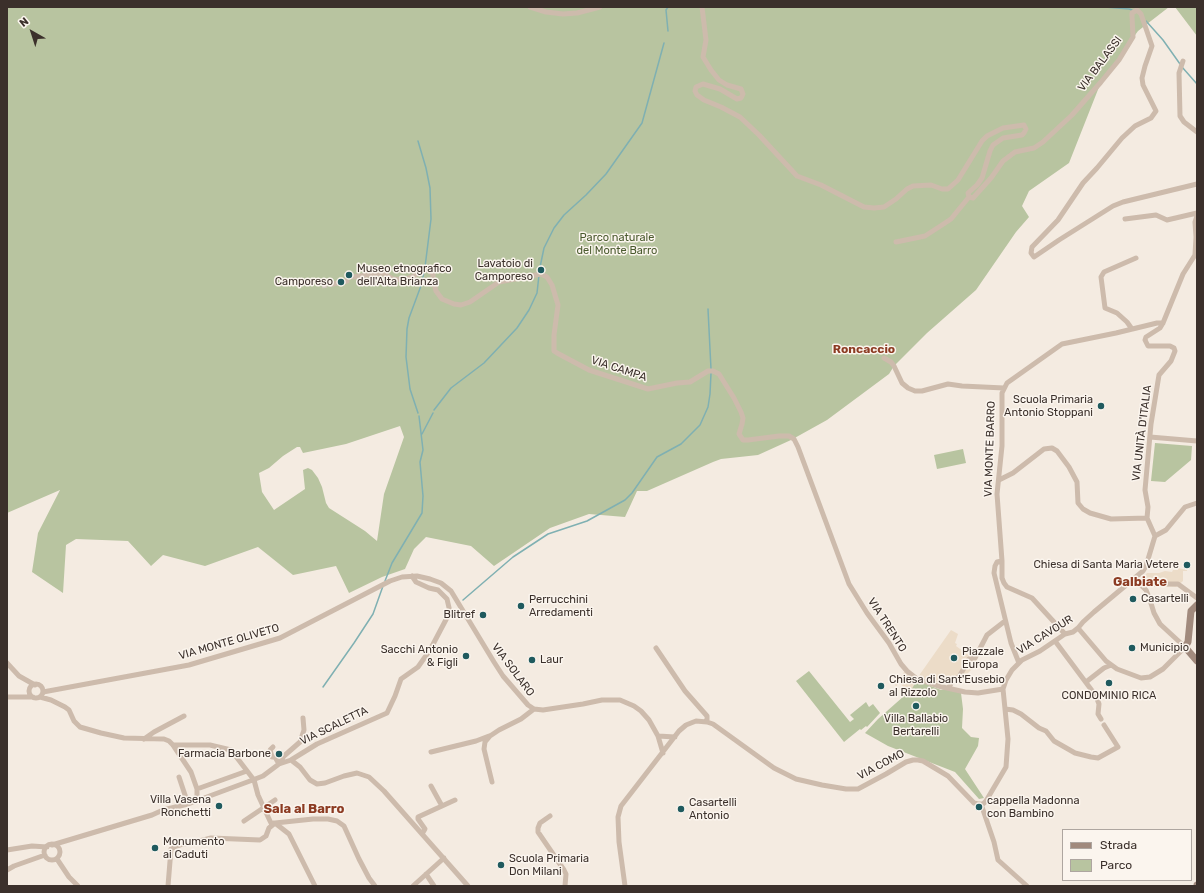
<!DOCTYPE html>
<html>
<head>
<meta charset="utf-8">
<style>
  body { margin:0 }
  #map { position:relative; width:1204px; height:893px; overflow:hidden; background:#f4ebe1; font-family:Rubik,sans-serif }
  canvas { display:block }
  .frame { position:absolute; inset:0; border:8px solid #3b302b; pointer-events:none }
  .legend { position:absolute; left:1062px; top:829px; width:130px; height:52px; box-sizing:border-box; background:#fbf5ee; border:1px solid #aea6a0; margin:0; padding:5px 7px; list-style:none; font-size:12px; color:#3b302b }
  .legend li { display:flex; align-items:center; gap:8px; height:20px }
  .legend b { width:20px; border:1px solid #aea6a0 }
  .north { position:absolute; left:12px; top:12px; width:40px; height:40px; -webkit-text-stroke:3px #fbf5ee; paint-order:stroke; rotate:321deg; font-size:11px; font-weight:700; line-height:16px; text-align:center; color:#3b302b }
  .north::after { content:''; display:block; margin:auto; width:14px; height:18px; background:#3b302b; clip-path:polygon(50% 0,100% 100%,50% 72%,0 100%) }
</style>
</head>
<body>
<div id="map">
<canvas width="1204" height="893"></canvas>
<div class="frame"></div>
<ul class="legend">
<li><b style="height:5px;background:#a18a7d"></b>Strada</li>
<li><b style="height:11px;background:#b8c4a0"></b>Parco</li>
</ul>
<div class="north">N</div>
</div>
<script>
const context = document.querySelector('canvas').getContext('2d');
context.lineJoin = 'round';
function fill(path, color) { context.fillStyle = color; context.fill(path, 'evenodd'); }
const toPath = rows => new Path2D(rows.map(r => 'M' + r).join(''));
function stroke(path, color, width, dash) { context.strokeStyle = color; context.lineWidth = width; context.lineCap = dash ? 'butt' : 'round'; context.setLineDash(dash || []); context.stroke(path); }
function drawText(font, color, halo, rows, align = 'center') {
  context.font = font + ' Rubik,sans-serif'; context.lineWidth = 3; context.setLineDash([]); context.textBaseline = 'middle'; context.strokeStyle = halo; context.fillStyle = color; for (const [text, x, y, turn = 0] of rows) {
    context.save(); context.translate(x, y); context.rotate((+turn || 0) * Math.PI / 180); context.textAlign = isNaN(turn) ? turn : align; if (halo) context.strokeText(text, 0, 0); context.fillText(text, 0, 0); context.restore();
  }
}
const green = toPath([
  [7,7,1169,7,1138,31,1101,82,1069,163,1029,191,1022,206,1029,217,1016,232,976,290,927,333,894,366,889,374,827,420,791,440,758,455,721,459,713,462,647,491,637,491,625,517,589,514,550,528,494,566,471,546,426,537,414,549,405,569,382,577,349,593,336,566,293,575,258,547,205,566,163,555,151,566,128,541,76,539,66,545,63,593,32,572,38,533,60,490,7,513],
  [400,426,404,437,384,494,377,541,365,531,329,508,326,503,322,487,318,478,312,470,308,468,303,470,305,489,274,510,262,492,259,473,269,468,283,456,297,447,300,447,303,453,346,444],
  [1175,7,1197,7,1197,36],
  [1155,443,1192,446,1191,460,1165,482,1151,481],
  [963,449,966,463,937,469,934,455],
  [809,671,850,722,854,719,850,715,866,702,869,707,873,704,880,713,867,727,866,726,861,730,860,729,844,742,796,681],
  [916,680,941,690,944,689,961,693,963,709,962,728,971,737,979,738,978,746,965,769,984,798,979,799,955,772,888,746,865,733,878,719,904,696,907,697]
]);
const plaza = toPath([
  [1178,568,1187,570,1187,571,1183,571,1183,581,1176,587,1146,585,1141,581,1147,573,1159,573,1165,571,1172,572,1173,570,1178,570],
  [951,630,958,634,955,643,957,644,956,646,971,657,974,656,977,660,974,667,959,682,949,685,918,678,909,694,900,683,896,686,895,685,904,672,908,670,918,677]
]);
const stream = toPath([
  [668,7,666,10,668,31],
  [1105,7,1129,9,1132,10],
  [1146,21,1163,40,1180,64],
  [1182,67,1197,84],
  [418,141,426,168,430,188,431,219,425,267],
  [539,272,544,248,554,228,564,215,586,195,606,174,642,123,664,43],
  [708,309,711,369],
  [434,410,451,388,484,363,517,328,529,310,537,293,539,275],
  [418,413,410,389,406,357,407,329,409,318,422,283,424,271],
  [422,434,433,413],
  [385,581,392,563,422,513,423,496,420,462,423,450,419,416],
  [463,600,513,557,548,534,587,521,625,500,632,493,657,457,681,444,700,425,708,407,710,394,711,373],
  [323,687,354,643,373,614,383,586]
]);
const streetTunnel = toPath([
  [322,286,333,284]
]);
const street = toPath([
  [530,7,546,12,563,14,577,13,600,7],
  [702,7,706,40,703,57,711,70,719,80,727,85,741,89,743,94,741,98,737,99,720,89,703,84,696,87,695,91,697,95,704,100,721,107,740,117,759,135,797,176,821,185,864,207,874,208,884,207,896,199,907,189,913,186,931,185,942,189,948,189,958,180,982,141,987,136,1003,128,1024,125,1026,129,1024,133,1022,135,1003,138,993,145,990,151,982,178,977,185,968,193,969,197,973,198,991,178,1003,161,1015,152,1034,148,1043,142,1072,115,1101,82,1119,60,1133,37,1132,16,1132,13,1137,10,1141,14,1152,46,1145,66,1142,78,1143,85,1156,111,1151,118,1135,126,1122,138,1097,168,1083,183,1058,220,1032,247,1031,253,1034,257,1037,255,1059,240,1113,206,1123,202,1197,184],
  [1183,61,1179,73,1180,116,1184,122,1197,132],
  [1125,219,1156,215,1167,220,1197,213],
  [896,242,925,236,942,225,951,219,969,197],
  [353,277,382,273,393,279,403,280,414,276,423,269,427,269,433,274,433,280,436,291,442,299,454,304,461,305,470,302,499,282,541,274,547,277,552,285,558,305,554,335,554,351,557,353,589,370,648,389,677,383,690,382,708,371,713,371,719,374,734,398,741,412,743,418,742,424,739,434,743,440,748,440,779,436,789,436,794,439,798,447,849,584,867,613,889,643,901,664,907,671,917,679,938,686,965,692,978,693,1003,689],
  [333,284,347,281],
  [1132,329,1127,322,1117,313,1105,308,1101,277,1104,272,1136,258],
  [884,358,891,362,894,366,902,383,908,388,915,391,922,391,948,384,962,386,1004,388],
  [1150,437,1197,441],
  [999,480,1013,473,1044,449,1052,448,1057,451,1069,467,1077,482,1078,503,1083,509,1090,513,1111,519,1147,518],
  [1155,536,1147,518,1148,507,1145,490,1151,424,1159,375,1171,361,1175,351,1174,348,1170,346,1148,346,1145,340,1146,337,1160,328,1163,323,1183,274,1195,255,1196,237,1195,222,1197,216],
  [1155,536,1166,530,1185,507,1197,503],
  [1002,561,997,562,995,566,994,573,1011,643,1019,663],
  [1139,584,1178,584,1197,598],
  [1078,628,1106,661,1117,669,1141,678,1150,677,1163,669,1185,647,1160,624,1154,613,1150,600,1146,590,1134,579],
  [1065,634,1032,598,1007,587,1004,583,1002,578,1002,561,997,494,1002,446,1002,393,1007,383,1062,344,1116,333,1157,323,1163,323],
  [1055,641,1096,696,1099,704,1098,714,1101,719],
  [656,648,685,691,707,716,707,722],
  [7,663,19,676,35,685],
  [1086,682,1104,668,1111,665],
  '29 691a7 7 0 1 1 14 0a7 7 0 1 1-14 0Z',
  [949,688,952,681,959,677,969,659,975,658,987,635,1005,621],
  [43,692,189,665,280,638,390,581,402,577,417,576,430,579,441,583,451,591,494,662,503,676,528,705,534,709,543,710,583,704,602,700,620,700,634,706,641,711,649,720,658,736],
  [7,697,33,697],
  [40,697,51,700,65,707,69,710,74,721,80,727,101,733,124,738,164,739,169,741,173,745,191,772,197,789,197,800],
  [1005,709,1013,710,1021,714,1039,728,1046,731,1054,741,1075,753,1091,757,1098,758,1118,747,1104,725],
  [144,739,154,732,184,716],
  [173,745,210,745,231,750,254,780,258,795,270,821,271,823,275,823,289,834,315,886],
  [273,747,270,750,272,757,275,757,279,764,284,756,300,742,304,730,303,718],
  [431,752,476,741,489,736],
  [663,753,658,736,675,737],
  [291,760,300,767,310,780,317,784,325,783,344,776,357,773,369,777,384,791,468,886],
  [179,777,188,804],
  [492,782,484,749,485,742,490,736,499,730,521,719,534,709],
  [431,786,442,806],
  [197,789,247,771],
  [981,804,994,842,998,860,1027,886],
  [550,816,540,823,538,828,538,832,564,870,566,874,565,886],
  [244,821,275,800],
  [422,834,425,829,418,819,418,817,455,800],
  '44 852a8 8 0 1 1 16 0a8 8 0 1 1-16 0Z',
  [52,845,152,815,163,810,188,804,250,781,263,776,279,764,291,760,317,744,387,713,395,696,401,679,418,667,430,650,450,612,447,599,438,590,429,588,416,582,412,576],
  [7,850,32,846,47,847],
  [57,859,69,877,78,886],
  [7,870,14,866,45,855],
  [426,874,434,886],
  [168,886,171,849,175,847,183,844,192,843,211,838,260,840,266,836,269,828,275,823,313,819,328,819,337,821,344,826,359,859,369,878,375,886],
  [413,886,444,858],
  [625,886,619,842,618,817,621,806,679,731,686,725,696,721,707,722,713,724,774,768,796,779,822,785,846,789,858,789,886,774,906,762,913,760,918,760,923,761,948,776,974,803,978,804,983,804,986,801,1006,767,1008,739,1003,689,1006,680,1012,670,1022,660,1040,651,1065,634,1073,632,1078,628,1083,622,1094,612,1143,571,1146,566,1155,536]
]);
const secondary = toPath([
  [1197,605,1191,611,1188,642,1185,647,1197,661],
  [1197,886,1197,885]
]);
const markers = [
  [541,270,4,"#1f5a5e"],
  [349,275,4,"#1f5a5e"],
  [341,282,4,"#1f5a5e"],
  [1101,406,4,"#1f5a5e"],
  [1187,565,4,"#1f5a5e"],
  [1133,599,4,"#1f5a5e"],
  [521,606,4,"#1f5a5e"],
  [483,615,4,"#1f5a5e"],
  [1132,648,4,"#1f5a5e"],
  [466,656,4,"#1f5a5e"],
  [954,658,4,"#1f5a5e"],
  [532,660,4,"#1f5a5e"],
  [1109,683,4,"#1f5a5e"],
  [881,686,4,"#1f5a5e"],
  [916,706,4,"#1f5a5e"],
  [279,754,4,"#1f5a5e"],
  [219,806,4,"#1f5a5e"],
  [979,807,4,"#1f5a5e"],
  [681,809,4,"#1f5a5e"],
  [155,848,4,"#1f5a5e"],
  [501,865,4,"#1f5a5e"]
];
const streetNames = [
  ["VIA BALASSI",1100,64,-53],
  ["VIA CAMPA",619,369,18],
  ["VIA UNITÀ D'ITALIA",1142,433,-83],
  ["VIA MONTE BARRO",990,449,-88],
  ["VIA TRENTO",887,625,57],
  ["VIA CAVOUR",1045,635,-32],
  ["VIA MONTE OLIVETO",229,642,-16],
  ["VIA SOLARO",513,670,53],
  ["VIA SCALETTA",334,726,-26],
  ["VIA COMO",881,765,-28]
];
const parkNames = [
  ["Parco naturale",617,238],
  ["del Monte Barro",617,251]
];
const poiNames = [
  ["Lavatoio di",533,264,"right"],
  ["Camporeso",533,277,"right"],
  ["Museo etnografico",357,269],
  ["dell'Alta Brianza",357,282],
  ["Camporeso",333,282,"right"],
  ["Scuola Primaria",1093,400,"right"],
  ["Antonio Stoppani",1093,413,"right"],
  ["Chiesa di Santa Maria Vetere",1179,565,"right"],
  ["Casartelli",1141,599],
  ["Perrucchini",529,600],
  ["Arredamenti",529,613],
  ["Blitref",475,615,"right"],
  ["Municipio",1140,648],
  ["Sacchi Antonio",458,650,"right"],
  ["& Figli",458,663,"right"],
  ["Piazzale",962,652],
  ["Europa",962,665],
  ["Laur",540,660],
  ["Chiesa di Sant'Eusebio",889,680],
  ["al Rizzolo",889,693],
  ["CONDOMINIO RICA",1109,696,"center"],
  ["Villa Ballabio",916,719,"center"],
  ["Bertarelli",916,732,"center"],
  ["Farmacia Barbone",271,754,"right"],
  ["Villa Vasena",211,800,"right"],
  ["Ronchetti",211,813,"right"],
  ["cappella Madonna",987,801],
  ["con Bambino",987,814],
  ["Casartelli",689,803],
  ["Antonio",689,816],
  ["Monumento",163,842],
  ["ai Caduti",163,855],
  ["Scuola Primaria",509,859],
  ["Don Milani",509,872]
];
const neighbourhoodNames = [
  ["Roncaccio",864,350]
];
const quarterNames = [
  ["Galbiate",1140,582],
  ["Sala al Barro",304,809]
];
fill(green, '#b8c4a0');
fill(plaza, '#ecdcc8');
stroke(stream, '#7fb0b2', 1.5);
stroke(streetTunnel, '#cfc6bd', 5, [5, 2.5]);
stroke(street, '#cdbbac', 5);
stroke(secondary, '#a18a7d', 7);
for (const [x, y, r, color] of markers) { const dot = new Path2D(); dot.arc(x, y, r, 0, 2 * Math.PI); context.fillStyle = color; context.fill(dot); stroke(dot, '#fbf5ee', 1.5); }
drawText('11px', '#3b302b', '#fbf5ee', streetNames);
drawText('11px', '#4a5a2e', '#fbf5ee', parkNames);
drawText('11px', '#3b302b', '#fbf5ee', poiNames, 'left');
drawText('bold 12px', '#8c3b22', '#fbf5ee', neighbourhoodNames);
drawText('bold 13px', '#8c3b22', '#fbf5ee', quarterNames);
</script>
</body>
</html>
